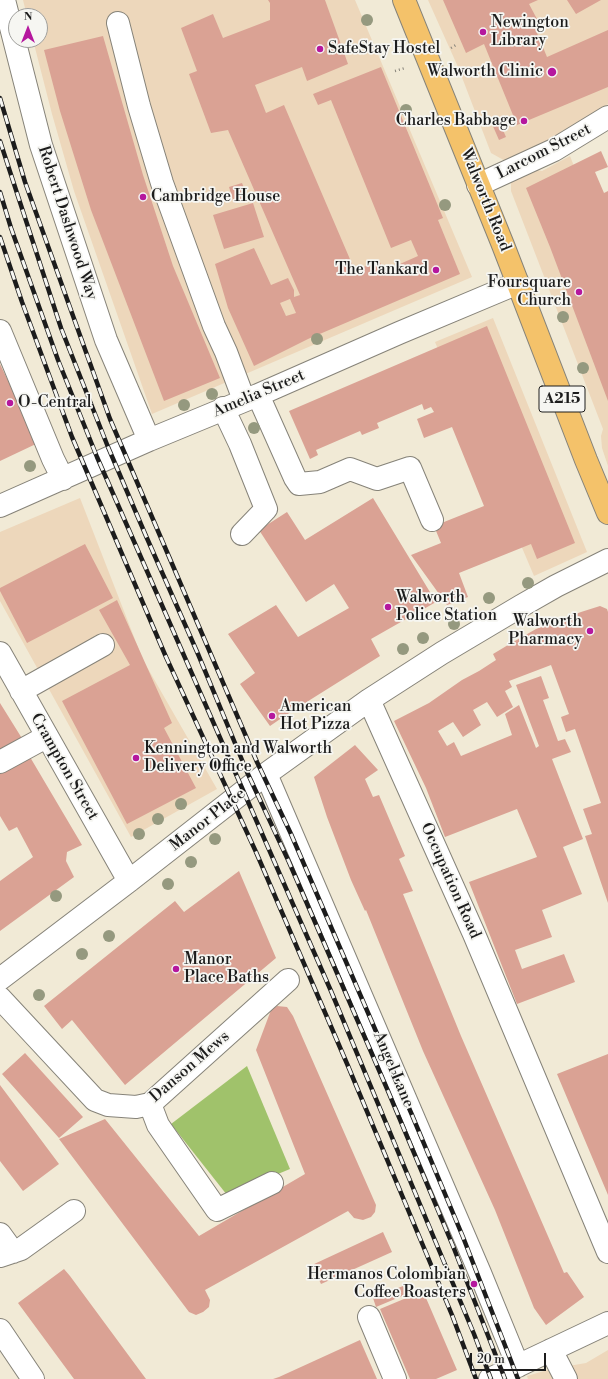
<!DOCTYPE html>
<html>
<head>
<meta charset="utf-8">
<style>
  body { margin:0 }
  #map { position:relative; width:608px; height:1379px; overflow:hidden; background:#f1ead6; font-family:"Libre Bodoni",serif }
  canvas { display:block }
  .north { position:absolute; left:8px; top:8px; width:40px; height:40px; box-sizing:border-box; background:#f6f6f2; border:1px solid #9f9f9c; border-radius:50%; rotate:0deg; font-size:11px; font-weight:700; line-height:16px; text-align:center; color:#1c1c1c }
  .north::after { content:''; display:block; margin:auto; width:14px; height:18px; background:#b5179e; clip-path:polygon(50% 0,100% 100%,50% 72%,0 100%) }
  .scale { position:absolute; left:470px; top:1353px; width:76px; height:18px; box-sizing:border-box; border:2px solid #1c1c1c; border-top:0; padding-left:5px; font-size:12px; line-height:14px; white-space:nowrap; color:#1c1c1c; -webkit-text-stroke:3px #f6f6f2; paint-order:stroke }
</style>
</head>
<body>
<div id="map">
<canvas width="608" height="1379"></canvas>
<div class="north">N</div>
<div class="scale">20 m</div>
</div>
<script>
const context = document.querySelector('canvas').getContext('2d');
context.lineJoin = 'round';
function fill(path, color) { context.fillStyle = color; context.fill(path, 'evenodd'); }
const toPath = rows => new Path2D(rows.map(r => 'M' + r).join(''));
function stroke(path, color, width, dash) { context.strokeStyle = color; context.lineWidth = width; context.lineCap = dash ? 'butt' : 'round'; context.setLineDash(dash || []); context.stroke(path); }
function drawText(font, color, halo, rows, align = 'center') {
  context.font = font + ' "Libre Bodoni",serif'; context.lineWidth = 3.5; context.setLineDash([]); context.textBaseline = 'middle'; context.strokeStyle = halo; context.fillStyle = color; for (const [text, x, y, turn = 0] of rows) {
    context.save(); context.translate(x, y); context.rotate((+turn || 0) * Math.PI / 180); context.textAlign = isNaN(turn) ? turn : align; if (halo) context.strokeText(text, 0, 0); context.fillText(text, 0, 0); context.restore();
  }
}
const built = toPath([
  [23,0,355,0,472,277,152,414,74,191,52,114,33,40,40,40,40,16,27,16],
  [428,0,608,0,608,104,509,163,491,153,458,67],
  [570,156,608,252,608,466,602,448,601,436,603,429,511,191,511,183,514,177,532,169,542,171],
  [493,318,587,552,534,576,435,342],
  [80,498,143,660,217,789,131,837,0,601,0,532],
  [608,1350,608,1379,528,1379,527,1376,551,1369,586,1363]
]);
const green = toPath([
  [247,1066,290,1169,227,1195,171,1124]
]);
const building = toPath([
  [268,0,325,0,348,64,307,81,302,67,255,85,266,113,284,105,355,271,379,260,384,271,418,256,411,240,391,248,331,100,318,105,313,94,381,67,443,218,438,220,460,274,308,339,254,366,228,308,215,264,254,248,271,285,288,278,294,290,294,297,300,295,228,130,211,133,189,74,197,71,181,28,213,14,223,38,270,20,270,3],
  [290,299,296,313,286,316,280,303],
  [443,0,538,0,529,4,537,19,532,21,547,57,608,30,608,87,517,125,484,44,466,53],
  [567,0,601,0,576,14],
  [103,36,143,175,173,266,220,378,164,401,91,210,60,111,44,50],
  [499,121,506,137,499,140,492,124],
  [601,151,608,167,595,172,604,193,608,191,608,401,550,247,526,188],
  [242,183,248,198,234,203,229,187],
  [253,203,264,237,224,249,213,215],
  [487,326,575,543,537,559,531,544,459,573,468,597,447,605,411,555,441,543,434,526,484,506,452,427,424,438,417,419,434,412,431,407,424,410,422,404,377,423,379,428,362,435,360,431,316,450,318,455,310,459,289,411],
  [0,364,38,443,0,461],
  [373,498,436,602,371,639,380,656,286,715,270,726,240,684,255,673,228,634,276,605,298,637,349,608,334,584,306,602,259,530,287,512,305,540],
  [85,544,113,598,27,643,0,591,0,588],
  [117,600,172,723,164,728,196,788,127,824,62,701,130,665,99,610],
  [600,606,607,609,608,612,608,903,585,836,592,834,583,809,601,803,575,729,566,732,561,717,569,714,551,665,509,681,512,687,505,691,513,707,497,717,487,702,473,710,481,725,463,737,453,722,438,731,447,746,454,742,461,756,512,735,505,714,519,705,536,748,539,746,516,685,541,676,549,698,543,700,558,741,565,739,571,752,552,759,583,839,563,847,582,894,542,910,552,937,515,950,522,969,564,954,575,982,517,1004,469,882,537,857,517,809,445,837,426,788,394,721,429,703,462,680,479,671,496,660,493,654,508,645,536,629,581,612],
  [0,703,23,740,0,752],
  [355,745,378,770,365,779,373,797,379,795,405,856,399,859,413,891,403,894,461,1036,564,1273,567,1272,584,1297,546,1325,534,1308,495,1210,423,1051,366,910,365,911,351,880,327,817,314,777],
  [30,757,82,845,67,852,66,861,74,877,0,931,0,881,33,857,17,827,9,831,0,816,0,774],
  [239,871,276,958,125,1085,72,1020,62,1029,44,1006,175,901,184,912],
  [277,1006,287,1007,293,1016,376,1205,375,1212,371,1217,363,1220,354,1218,348,1211,205,1290,210,1300,209,1307,203,1312,196,1315,189,1312,59,1139,105,1119,199,1236,305,1174,256,1050,271,1010],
  [25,1053,83,1117,59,1138,2,1074],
  [608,1054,608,1195,557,1074],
  [0,1085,59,1164,23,1191,0,1161],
  [383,1232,392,1252,321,1284,312,1265],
  [64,1269,70,1276,146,1379,74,1379,18,1303],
  [403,1286,407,1294,376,1307,373,1298],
  [423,1291,457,1370,436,1379,410,1379,380,1309],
  [360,1340,377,1379,273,1379,279,1377]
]);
const path = toPath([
  [451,48,456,45],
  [395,71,405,68]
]);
const minor = toPath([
  [4,0,41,145,106,340,149,440],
  [118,23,139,106,162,183,214,326,226,352,244,400],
  [478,185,554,150,608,117],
  [0,331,53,459,63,479],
  [258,395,295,478,299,484,320,482,350,469,377,479,410,468,432,520],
  [223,408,240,444,266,509,242,534],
  [0,506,149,440,258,395,399,333,518,283],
  [0,653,129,881],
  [21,691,103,645],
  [369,700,474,934,608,1252],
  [0,762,46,737],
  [266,774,480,1273,518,1366],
  [0,979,129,881,266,774,369,700,442,653,521,606,556,586,608,560],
  [0,998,95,1100,108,1105,136,1107,150,1104,288,980],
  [150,1104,158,1125,217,1210,272,1183],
  [0,1234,13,1252],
  [0,1256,21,1249,74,1211],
  [369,1317,395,1379],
  [0,1330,33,1379],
  [551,1350,566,1379],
  [490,1379,608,1323]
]);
const major = toPath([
  [404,0,503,245,586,460,608,513]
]);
const rail = toPath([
  [0,98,25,182,110,419,257,762,291,834,412,1115,463,1237,518,1379],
  [0,141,61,328,108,447,146,536,198,654,247,772,289,862,388,1091,453,1246,505,1379],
  [0,192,11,228,58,360,97,457,331,991,474,1334,491,1379],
  [0,237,22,302,72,437,166,657,256,852,348,1066,452,1315,476,1379]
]);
const trees = [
  [367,20],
  [406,110],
  [445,205],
  [563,317],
  [317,339],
  [583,368],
  [212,394],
  [184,405],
  [254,428],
  [30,466],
  [528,583],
  [489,598],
  [454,624],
  [423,638],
  [403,649],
  [181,804],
  [158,819],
  [139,834],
  [215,839],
  [191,862],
  [168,884],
  [56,896],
  [109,936],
  [82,954],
  [39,995]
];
const markers = [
  [483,32,4,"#b5179e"],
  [320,49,4,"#b5179e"],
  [552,72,5,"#b5179e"],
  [524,121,4,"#b5179e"],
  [143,197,4,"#b5179e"],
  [436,270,4,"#b5179e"],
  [579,292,4,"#b5179e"],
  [10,403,4,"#b5179e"],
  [388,607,4,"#b5179e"],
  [590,631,4,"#b5179e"],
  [272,716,4,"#b5179e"],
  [136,758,4,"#b5179e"],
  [176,969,4,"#b5179e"],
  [474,1284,4,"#b5179e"]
];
const shields = [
  [562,399,46]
];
const shieldNames = [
  ["A215",562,399]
];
const poiNames = [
  ["Newington",491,23],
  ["Library",491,41],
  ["SafeStay Hostel",328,49],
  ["Walworth Clinic",543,72,"right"],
  ["Charles Babbage",516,121,"right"],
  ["Cambridge House",151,197],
  ["The Tankard",428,270,"right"],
  ["Foursquare",571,283,"right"],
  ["Church",571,301,"right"],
  ["O-Central",18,403],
  ["Walworth",396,598],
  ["Police Station",396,616],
  ["Walworth",582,622,"right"],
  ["Pharmacy",582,640,"right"],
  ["American",280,707],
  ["Hot Pizza",280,725],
  ["Kennington and Walworth",144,749],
  ["Delivery Office",144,767],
  ["Manor",184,960],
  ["Place Baths",184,978],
  ["Hermanos Colombian",466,1275,"right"],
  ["Coffee Roasters",466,1293,"right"]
];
const streetNames = [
  ["Larcom Street",544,152,-27],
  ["Walworth Road",485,200,68],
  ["Robert Dashwood Way",67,223,72],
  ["Amelia Street",259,394,-23],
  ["Crampton Street",64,767,60],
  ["Manor Place",208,820,-38],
  ["Occupation Road",450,881,66],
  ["Danson Mews",190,1067,-41],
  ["Angel Lane",393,1070,67]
];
fill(built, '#edd7bb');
fill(green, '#a0c26b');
fill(building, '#daa294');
stroke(minor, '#868379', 24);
stroke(major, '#868379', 24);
stroke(path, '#868379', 2.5, [1, 3]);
stroke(minor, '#fff', 22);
stroke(major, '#f4c26a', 22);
stroke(rail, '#1c1c1c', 4.5);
stroke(rail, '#f6f6f2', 3, [9]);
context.fillStyle = '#95997f';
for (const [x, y] of trees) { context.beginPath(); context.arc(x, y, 6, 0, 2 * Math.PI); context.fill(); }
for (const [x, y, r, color] of markers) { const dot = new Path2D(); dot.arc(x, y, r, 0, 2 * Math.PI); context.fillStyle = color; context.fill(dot); stroke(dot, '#f6f6f2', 1.5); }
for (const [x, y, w] of shields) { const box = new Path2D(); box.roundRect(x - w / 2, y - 13, w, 26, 3); context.fillStyle = '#f6f6f2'; context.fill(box); stroke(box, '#1c1c1c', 1); }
drawText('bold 15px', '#1c1c1c', null, shieldNames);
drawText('16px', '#1c1c1c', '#f6f6f2', poiNames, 'left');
drawText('16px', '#1c1c1c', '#f6f6f2', streetNames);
</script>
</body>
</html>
